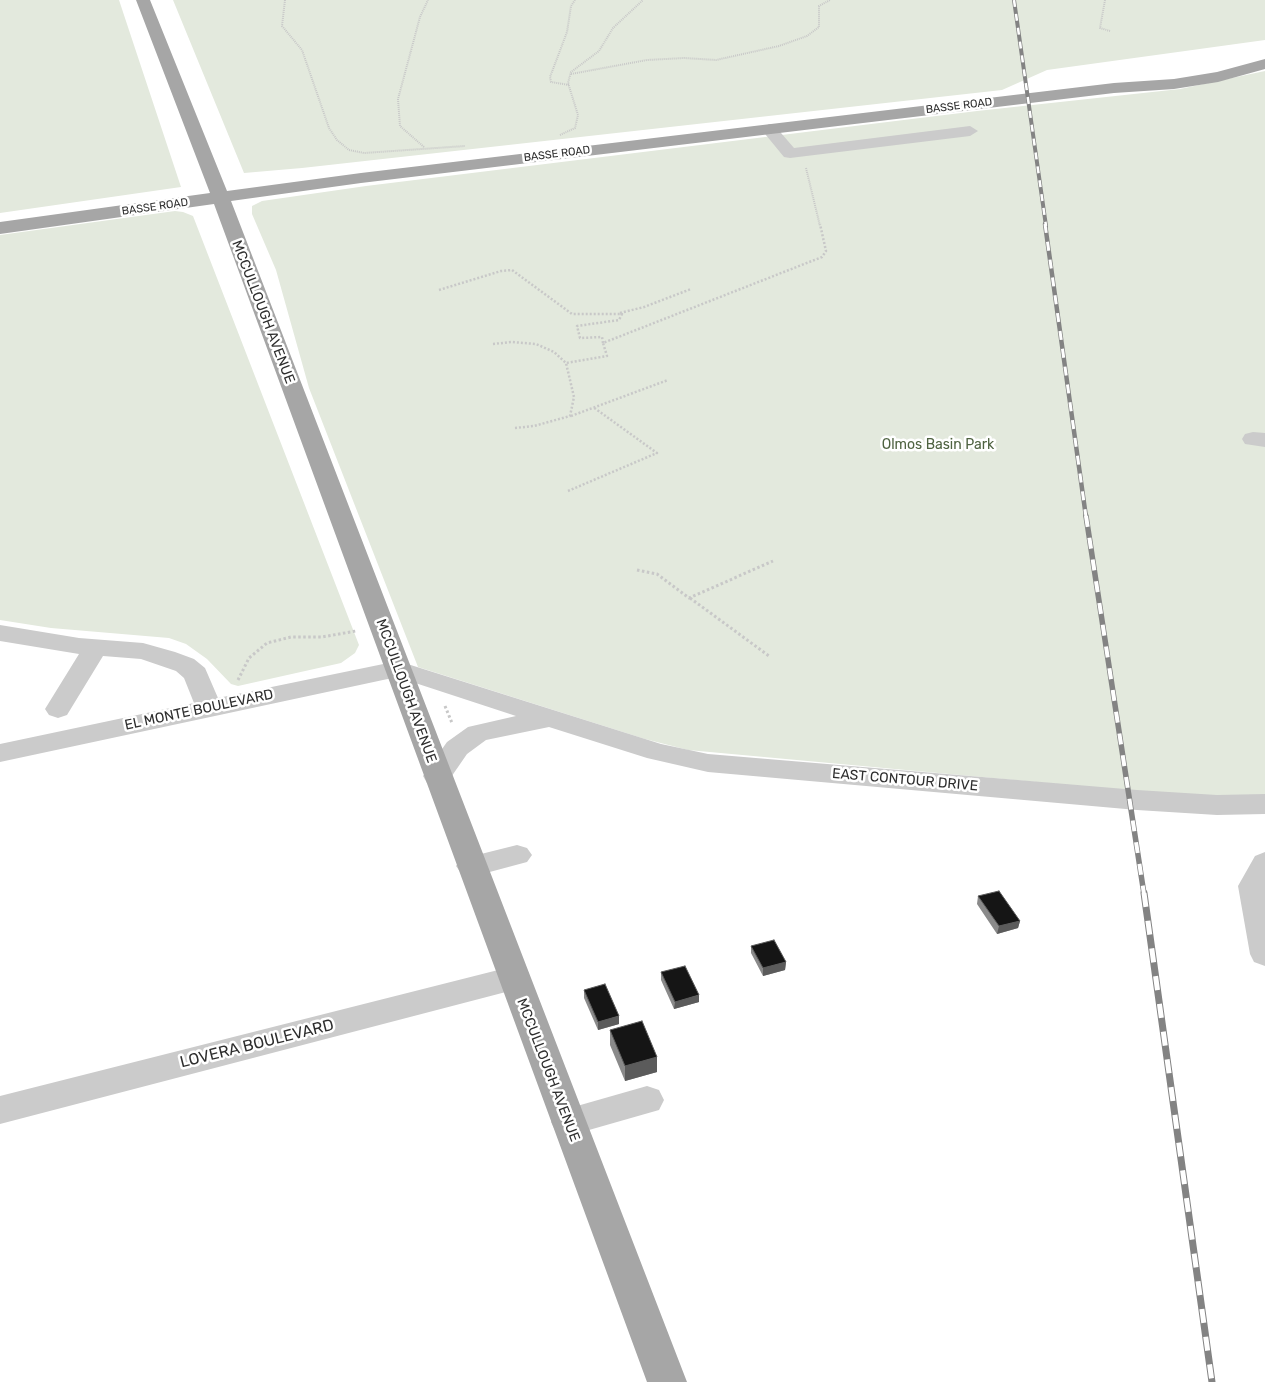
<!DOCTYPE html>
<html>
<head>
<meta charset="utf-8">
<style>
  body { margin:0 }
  canvas { display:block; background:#fff }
</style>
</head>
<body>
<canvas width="1265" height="1382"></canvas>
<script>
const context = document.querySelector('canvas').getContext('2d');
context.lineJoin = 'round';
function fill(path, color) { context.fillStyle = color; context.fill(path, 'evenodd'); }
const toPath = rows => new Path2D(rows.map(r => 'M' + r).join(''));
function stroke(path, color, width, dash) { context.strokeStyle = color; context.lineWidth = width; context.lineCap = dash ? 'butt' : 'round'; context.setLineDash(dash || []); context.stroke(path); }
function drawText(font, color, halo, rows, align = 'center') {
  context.font = font + ' Rubik,sans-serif'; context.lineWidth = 5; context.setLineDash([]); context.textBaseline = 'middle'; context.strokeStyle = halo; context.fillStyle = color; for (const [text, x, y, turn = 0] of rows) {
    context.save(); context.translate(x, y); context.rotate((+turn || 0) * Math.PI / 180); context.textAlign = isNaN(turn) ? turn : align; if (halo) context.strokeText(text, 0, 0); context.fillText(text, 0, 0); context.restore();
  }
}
const green = toPath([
  [0,0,119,0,181,187,0,213],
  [173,0,1265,0,1265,40,1047,70,1002,90,302,168,244,173],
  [1265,71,1265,797,1221,799,688,750,645,739,418,667,309,388,276,270,252,214,252,206,262,201,366,186,977,111,1180,89],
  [175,211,183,212,193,216,359,645,355,653,341,663,238,686,231,684,207,659,186,644,169,638,51,628,0,620,0,235]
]);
const pathFar2 = toPath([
  [285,0,282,26,302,50,329,128,337,140,349,150,364,153,465,146],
  [1105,0,1100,28,1110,31],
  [571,74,647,60,684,58,716,60,779,46,807,36,819,27,819,6,830,0],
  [569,85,551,82,550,77,567,32,571,6,575,0],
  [560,135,575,128,578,115,568,83,571,72,599,51,613,28,643,0],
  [424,147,400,126,398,99,420,17,428,0],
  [806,168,820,226]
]);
const pathFar1 = toPath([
  [439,290,501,271,512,270,572,314,622,314,619,320,577,326,580,338,602,337,603,343],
  [620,313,644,307,691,289],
  [493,344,512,342,536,344,554,352,566,363,607,356,603,343,822,257,826,251,820,224],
  [571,416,668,380],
  [515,428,534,426,570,416,574,397,566,363],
  [568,491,657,453,593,407]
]);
const path = toPath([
  [637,570,657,574,689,598,773,561],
  [690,598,769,656],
  [238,680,249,658,267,643,291,637,322,637,356,631],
  [445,706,452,723]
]);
const minor = toPath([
  [769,124,775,126,794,148,970,126,978,131,970,136,790,158,784,157,761,129,769,124],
  [1253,432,1265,433,1265,447,1245,444,1242,439,1245,434,1253,432],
  [0,625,79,638,143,643,175,652,194,659,205,668,218,698,398,661,661,744,708,754,1137,790,1217,795,1265,794,1265,814,1217,815,1137,810,708,772,647,758,549,727,486,740,467,754,447,783,437,785,427,783,423,776,447,742,468,727,516,716,397,677,0,762,0,744,194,703,184,678,176,671,141,659,103,656,67,715,58,718,49,715,45,709,79,654,0,641,0,625],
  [517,845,527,848,532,855,527,862,471,877,461,873,456,866,461,859,517,845],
  [1265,852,1265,966,1254,962,1250,954,1238,886,1255,856,1265,852],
  [514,966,525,969,530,978,525,987,0,1124,0,1096,514,966],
  [647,1086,659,1090,664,1100,659,1110,568,1136,556,1132,551,1122,556,1112,647,1086]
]);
const major = toPath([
  [136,0,150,0,227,191,361,173,1114,83,1174,79,1217,72,1265,59,1265,69,1218,82,1174,89,1114,93,361,183,231,201,687,1382,647,1382,214,204,0,234,0,222,210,193,136,0]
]);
const railFar3 = toPath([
  [1014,0,1046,226]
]);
const railFar2 = toPath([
  [1045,224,1086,517]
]);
const railFar1 = toPath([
  [1086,516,1144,894]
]);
const rail = toPath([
  [1144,893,1212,1382]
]);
const wall = toPath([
  [978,896,1020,921,1018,928,997,934,977,904],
  [751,946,786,962,785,970,763,976,751,953],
  [661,972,699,1002,674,1009,661,980],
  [584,990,619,1024,598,1030,584,998],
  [610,1030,657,1057,657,1072,625,1081,610,1045]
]);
const shadedWall = toPath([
  [1020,921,1018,928,997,934,999,926],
  [786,962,785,970,763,976,763,968],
  [699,995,699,1002,674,1009,675,1002],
  [619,1016,619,1024,598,1030,598,1022],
  [657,1057,657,1072,625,1081,625,1066]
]);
const building = toPath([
  [999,891,1020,921,999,926,978,896,999,891],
  [774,940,786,962,763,968,751,946,774,940],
  [685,966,699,995,675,1002,661,972,685,966],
  [605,984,619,1016,598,1022,584,990,605,984],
  [642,1021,657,1057,625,1066,610,1030,642,1021]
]);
const farStreetnames = [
  ["BASSE ROAD",959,106,-7],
  ["BASSE ROAD",557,154,-7],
  ["BASSE ROAD",155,207,-8]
];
const streetNames = [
  ["MCCULLOUGH AVENUE",263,312,69],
  ["MCCULLOUGH AVENUE",406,691,70],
  ["EL MONTE BOULEVARD",199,710,-12],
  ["EAST CONTOUR DRIVE",905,780,5],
  ["MCCULLOUGH AVENUE",548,1070,69]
];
const parkNames = [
  ["Olmos Basin Park",938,445]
];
const nearStreetnames = [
  ["LOVERA BOULEVARD",257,1044,-14]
];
fill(green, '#e3e9dd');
stroke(pathFar2, '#c8c8c8', 2, [1, 1]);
stroke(pathFar1, '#c8c8c8', 2.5, [2, 2]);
stroke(path, '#c8c8c8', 3, [2.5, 2.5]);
fill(minor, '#cbcbcb');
fill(major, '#a6a6a6');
stroke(railFar3, '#838383', 4);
stroke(railFar2, '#838383', 4.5);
stroke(railFar1, '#838383', 5.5);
stroke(rail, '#838383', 7);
stroke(railFar3, '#fff', 2.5, [7]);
stroke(railFar2, '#fff', 3, [9]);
stroke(railFar1, '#fff', 4, [11]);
stroke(rail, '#fff', 5, [14]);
fill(wall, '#8a8a8a');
fill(shadedWall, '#5b5b5b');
fill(building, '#151515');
stroke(building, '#5b5b5b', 1);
drawText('11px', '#2e2e2e', '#fff', farStreetnames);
drawText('14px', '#2e2e2e', '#fff', streetNames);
drawText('14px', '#4f6341', '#fff', parkNames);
drawText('16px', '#2e2e2e', '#fff', nearStreetnames);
</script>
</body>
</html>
